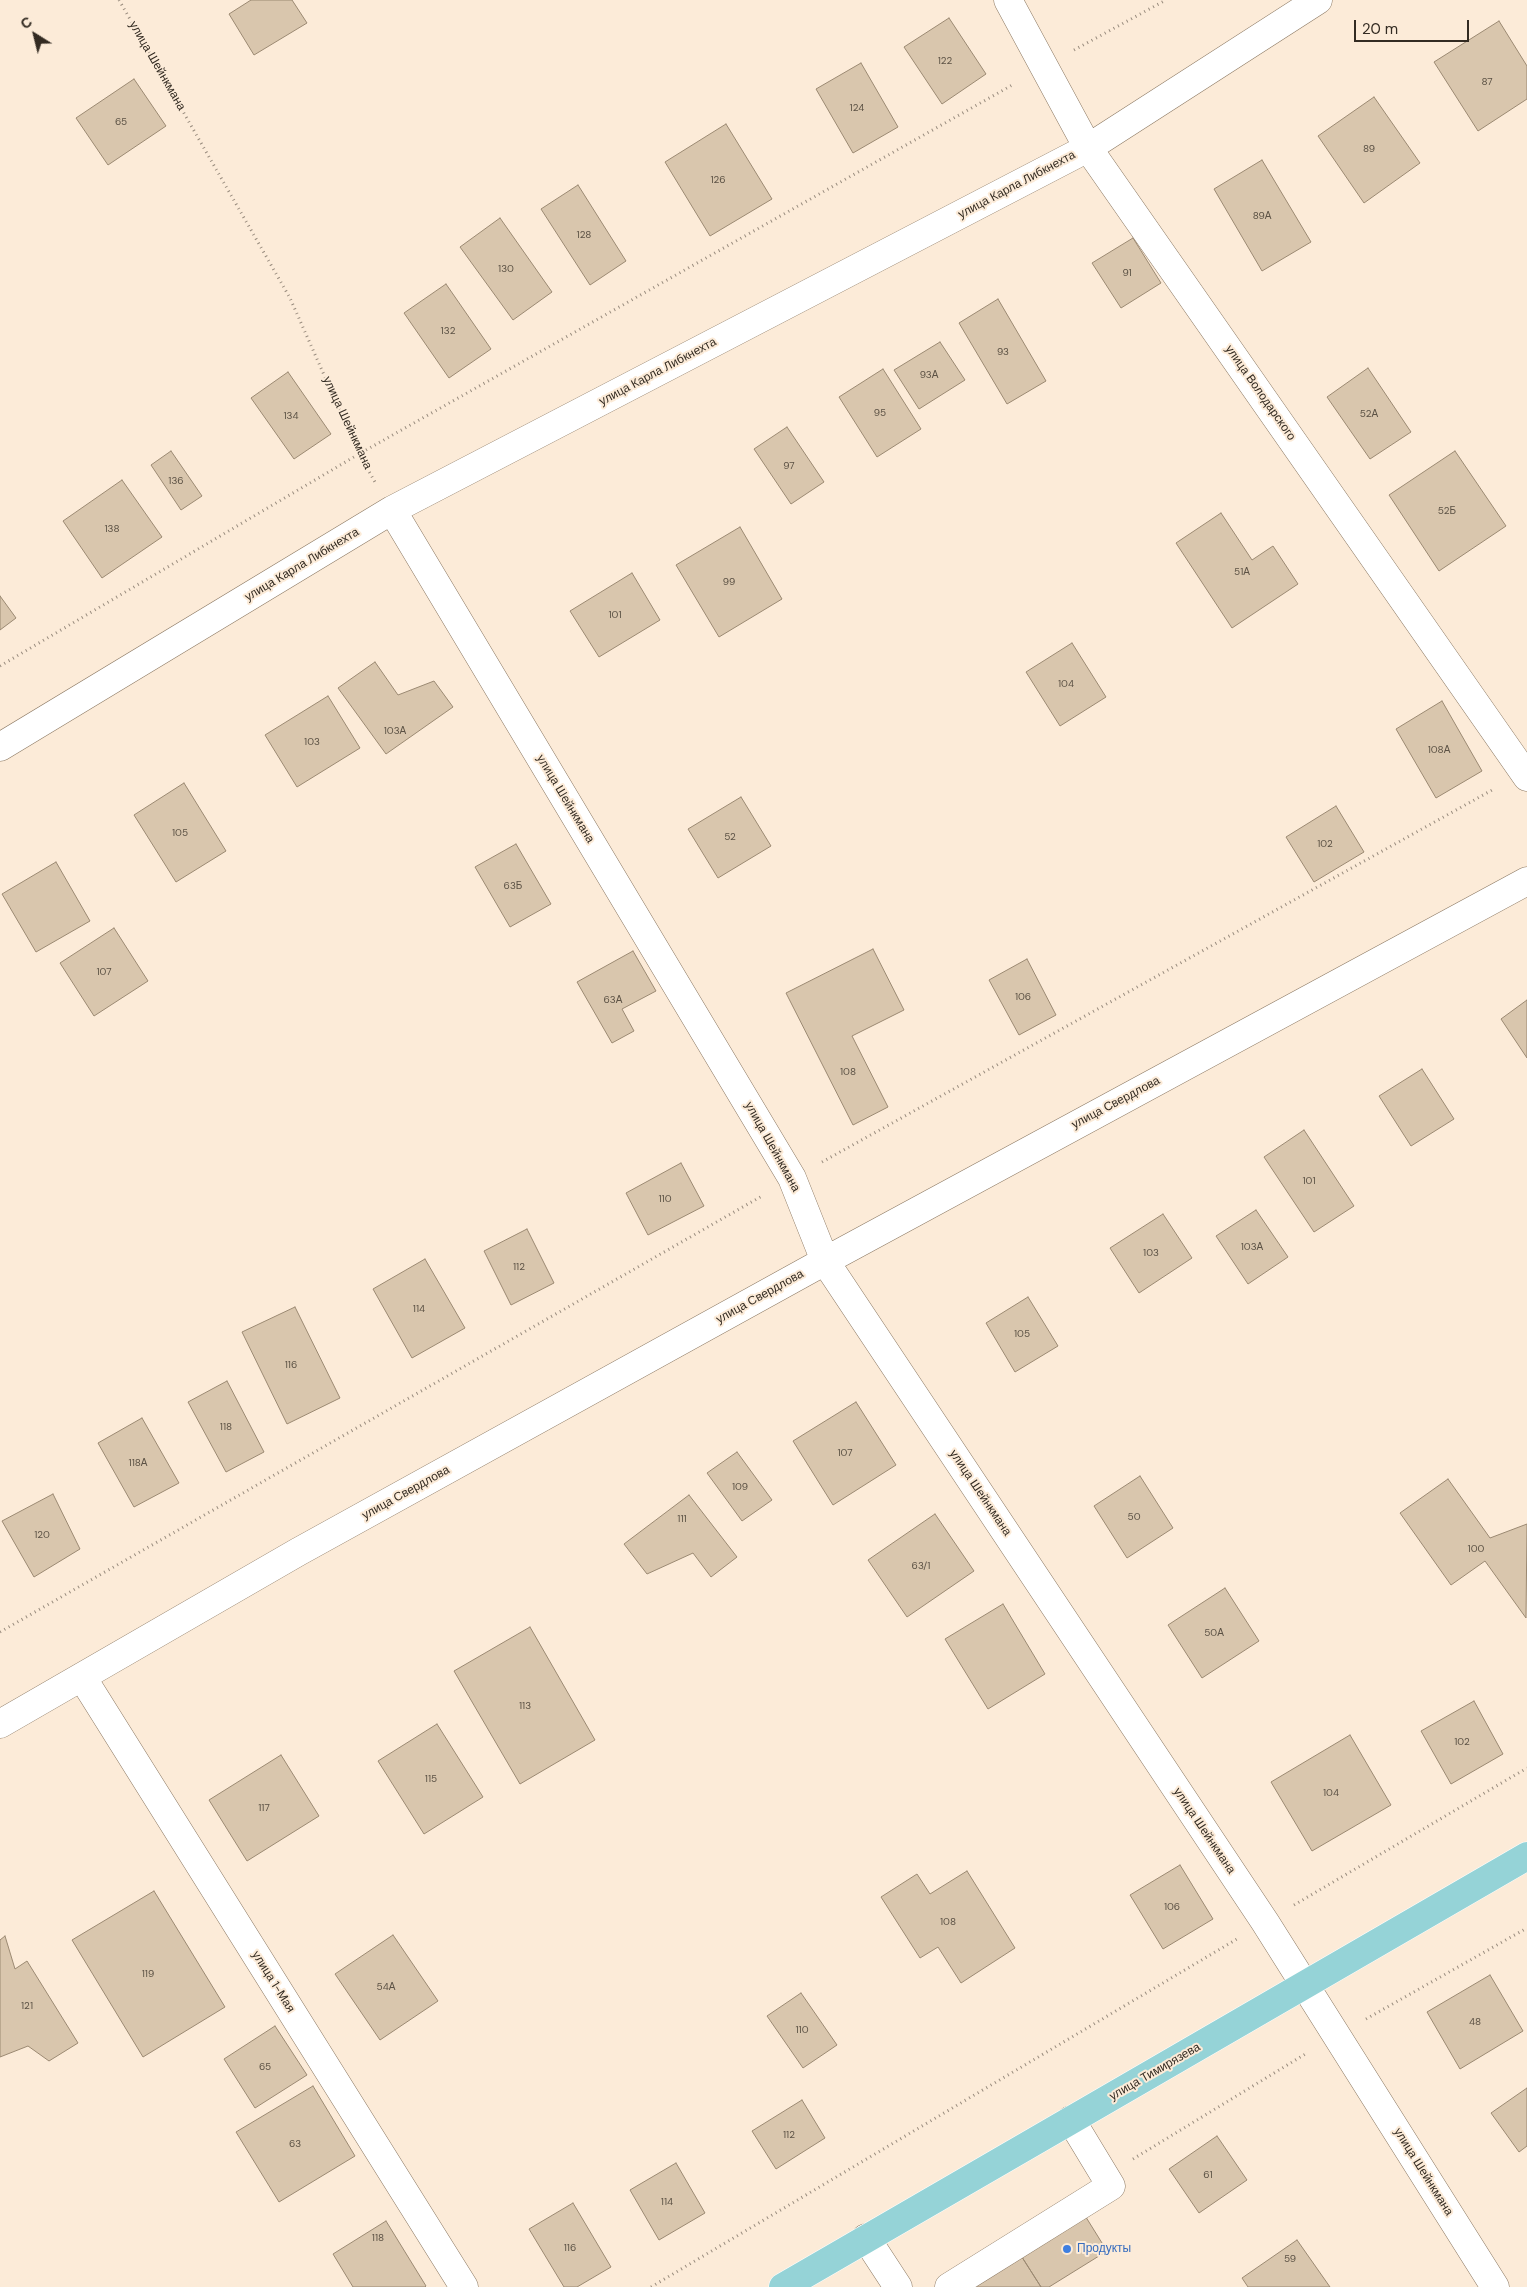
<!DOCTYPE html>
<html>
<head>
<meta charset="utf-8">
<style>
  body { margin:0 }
  #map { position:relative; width:1527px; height:2287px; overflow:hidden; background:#fcebd8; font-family:"DM Sans",sans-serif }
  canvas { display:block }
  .north { position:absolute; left:10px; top:10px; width:50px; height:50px; -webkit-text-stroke:4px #fcebd8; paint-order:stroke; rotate:324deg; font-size:14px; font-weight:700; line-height:20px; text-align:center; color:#332b22 }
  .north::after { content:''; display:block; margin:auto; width:18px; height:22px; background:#332b22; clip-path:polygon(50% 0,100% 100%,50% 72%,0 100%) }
  .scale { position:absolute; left:1354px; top:20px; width:115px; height:22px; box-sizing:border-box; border:2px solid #332b22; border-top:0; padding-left:6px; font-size:15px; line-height:18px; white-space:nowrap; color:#332b22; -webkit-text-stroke:4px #fcebd8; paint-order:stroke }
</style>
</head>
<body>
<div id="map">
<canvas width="1527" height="2287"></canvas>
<div class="north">С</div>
<div class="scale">20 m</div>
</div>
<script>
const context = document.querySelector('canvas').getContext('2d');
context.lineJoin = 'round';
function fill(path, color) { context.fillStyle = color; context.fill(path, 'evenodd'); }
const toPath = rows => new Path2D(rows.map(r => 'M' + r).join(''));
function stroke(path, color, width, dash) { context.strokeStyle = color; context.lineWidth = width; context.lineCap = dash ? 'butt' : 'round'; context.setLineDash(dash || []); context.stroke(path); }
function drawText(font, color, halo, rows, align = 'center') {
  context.font = font + ' "DM Sans",sans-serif'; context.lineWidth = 4; context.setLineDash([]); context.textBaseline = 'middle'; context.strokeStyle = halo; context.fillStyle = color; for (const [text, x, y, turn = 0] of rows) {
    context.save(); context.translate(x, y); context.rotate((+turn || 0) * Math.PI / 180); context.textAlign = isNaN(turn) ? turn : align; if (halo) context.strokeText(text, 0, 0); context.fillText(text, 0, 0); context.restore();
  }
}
const building = toPath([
  [251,0,292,0,307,23,254,55,229,14,251,0],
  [949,18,986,74,942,104,904,47,949,18],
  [1499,21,1527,66,1527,99,1478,131,1434,62,1499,21],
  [861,63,898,127,853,153,816,89,861,63],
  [134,79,166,126,108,165,76,118,134,79],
  [1374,97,1420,163,1364,203,1318,136,1374,97],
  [726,124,772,199,710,236,665,162,726,124],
  [1262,160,1311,242,1262,271,1214,189,1262,160],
  [578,185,626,261,590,285,541,209,578,185],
  [500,218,552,292,513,320,460,247,500,218],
  [1133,238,1161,283,1121,308,1092,263,1133,238],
  [446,284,491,349,449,378,404,313,446,284],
  [998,299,1046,381,1007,404,959,323,998,299],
  [940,342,965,380,919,409,894,370,940,342],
  [1368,368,1411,432,1370,459,1327,397,1368,368],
  [883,369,921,429,877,457,839,397,883,369],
  [288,372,331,434,294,459,251,398,288,372],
  [787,427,824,482,791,504,754,449,787,427],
  [171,451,202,496,181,510,151,465,171,451],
  [1455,451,1506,526,1439,571,1389,495,1455,451],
  [122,480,162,537,102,578,63,521,122,480],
  [1221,513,1252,560,1273,546,1298,584,1232,628,1176,543,1221,513],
  [740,527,782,599,719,637,676,565,740,527],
  [632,573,660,620,599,657,570,611,632,573],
  [0,596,16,618,0,630,0,596],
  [1072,643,1106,697,1060,726,1026,672,1072,643],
  [375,662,398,695,434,681,453,707,386,754,338,688,375,662],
  [328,696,360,748,297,787,265,735,328,696],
  [1442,701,1482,771,1436,798,1396,729,1442,701],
  [184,783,226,851,176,882,134,815,184,783],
  [741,797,771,846,718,878,688,829,741,797],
  [1336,806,1364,852,1314,882,1286,837,1336,806],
  [516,844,551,904,510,927,475,867,516,844],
  [56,862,90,921,36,952,2,894,56,862],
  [114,928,148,981,94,1016,60,963,114,928],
  [873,949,904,1010,852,1036,888,1107,853,1125,786,993,873,949],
  [633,951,656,991,622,1009,634,1031,612,1043,577,982,633,951],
  [1027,959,1056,1015,1019,1035,989,980,1027,959],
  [1527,1000,1527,1058,1501,1019,1527,1000],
  [1422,1069,1454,1119,1411,1146,1379,1096,1422,1069],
  [1304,1130,1354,1206,1314,1232,1264,1157,1304,1130],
  [681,1163,704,1206,648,1235,626,1193,681,1163],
  [1256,1210,1288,1257,1248,1284,1216,1236,1256,1210],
  [1163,1214,1192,1258,1139,1293,1110,1248,1163,1214],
  [527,1229,554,1283,511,1305,484,1251,527,1229],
  [425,1259,465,1328,412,1358,373,1289,425,1259],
  [1028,1297,1058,1346,1015,1372,986,1323,1028,1297],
  [295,1307,340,1398,287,1424,242,1332,295,1307],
  [227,1381,264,1452,226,1472,188,1402,227,1381],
  [856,1402,896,1465,833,1505,793,1441,856,1402],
  [142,1418,179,1483,134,1507,98,1443,142,1418],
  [737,1452,772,1500,742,1521,707,1473,737,1452],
  [1140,1476,1173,1528,1127,1558,1094,1506,1140,1476],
  [1448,1479,1490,1538,1527,1524,1526,1618,1485,1561,1451,1585,1400,1513,1448,1479],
  [53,1494,80,1549,34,1577,2,1521,53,1494],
  [689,1495,737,1557,711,1577,693,1553,647,1574,624,1544,689,1495],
  [935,1514,974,1571,907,1617,868,1560,935,1514],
  [1225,1588,1259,1641,1202,1678,1168,1625,1225,1588],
  [1003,1604,1045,1674,988,1709,945,1639,1003,1604],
  [530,1627,595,1740,520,1784,454,1671,530,1627],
  [1474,1701,1503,1754,1451,1784,1421,1731,1474,1701],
  [437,1724,483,1797,424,1834,378,1761,437,1724],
  [1350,1735,1391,1805,1312,1851,1271,1782,1350,1735],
  [281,1755,319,1816,247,1861,209,1800,281,1755],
  [1180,1865,1213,1919,1163,1949,1130,1895,1180,1865],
  [967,1871,1015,1948,961,1983,938,1947,920,1958,881,1897,917,1874,930,1894,967,1871],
  [154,1891,225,2007,143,2057,72,1940,154,1891],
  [393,1935,438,2001,380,2040,335,1974,393,1935],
  [5,1936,15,1969,27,1961,78,2043,49,2061,28,2046,0,2057,0,1940,5,1936],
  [1490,1975,1523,2031,1460,2069,1427,2012,1490,1975],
  [801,1993,837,2045,803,2068,767,2016,801,1993],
  [275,2026,307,2075,255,2108,224,2059,275,2026],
  [313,2086,355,2156,279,2202,236,2132,313,2086],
  [1527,2088,1527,2146,1519,2152,1491,2113,1527,2088],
  [802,2100,825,2138,776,2169,752,2131,802,2100],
  [1217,2136,1247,2180,1199,2213,1169,2169,1217,2136],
  [676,2163,705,2213,659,2240,630,2190,676,2163],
  [573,2203,611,2267,577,2287,564,2287,529,2229,573,2203],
  [1084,2214,1107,2251,1049,2287,1041,2287,1020,2254,1084,2214],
  [386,2221,426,2286,425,2287,353,2287,333,2254,386,2221],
  [1297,2240,1330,2287,1248,2287,1242,2278,1297,2240],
  [1020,2254,1041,2287,968,2287,1020,2254]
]);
const path = toPath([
  [119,0,290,298,359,454,375,482],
  [1074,50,1166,0],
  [0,666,359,454,1014,84],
  [822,1162,1494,789],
  [0,1632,762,1196],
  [1294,1905,1527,1768],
  [1366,2019,1527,1928],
  [1133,2159,1307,2053],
  [651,2287,1237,1939]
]);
const minor = toPath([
  [1008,0,1088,148,1527,777],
  [392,510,792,1178,825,1261,1265,1922,1495,2287],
  [0,747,392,510,1088,148,1318,0],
  [82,1677,464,2287],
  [0,1724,298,1552,825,1261,1527,881],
  [866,2238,898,2287],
  [949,2287,1111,2186,1071,2120]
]);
const major = toPath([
  [783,2287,1527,1856]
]);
const markers = [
  [1067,2249,5,"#3f7fe0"]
];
const numberNames = [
  ["122",945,61],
  ["87",1487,82],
  ["124",857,108],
  ["65",121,122],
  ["89",1369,149],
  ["126",718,180],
  ["89А",1262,216],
  ["128",584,235],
  ["130",506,269],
  ["91",1127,273],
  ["132",448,331],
  ["93",1003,352],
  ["93А",929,375],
  ["95",880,413],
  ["52А",1369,414],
  ["134",291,416],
  ["97",789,466],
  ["136",176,481],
  ["52Б",1447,511],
  ["138",112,529],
  ["51А",1242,572],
  ["99",729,582],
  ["101",615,615],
  ["104",1066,684],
  ["103А",395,731],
  ["103",312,742],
  ["108А",1439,750],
  ["105",180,833],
  ["52",730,837],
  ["102",1325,844],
  ["63Б",513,886],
  ["107",104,972],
  ["106",1023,997],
  ["63А",613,1000],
  ["108",848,1072],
  ["101",1309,1181],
  ["110",665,1199],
  ["103А",1252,1247],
  ["103",1151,1253],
  ["112",519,1267],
  ["114",419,1309],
  ["105",1022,1334],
  ["116",291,1365],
  ["118",226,1427],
  ["107",845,1453],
  ["118А",138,1463],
  ["109",740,1487],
  ["50",1134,1517],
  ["111",682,1519],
  ["120",42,1535],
  ["100",1476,1549],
  ["63/1",921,1566],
  ["50А",1214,1633],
  ["113",525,1706],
  ["102",1462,1742],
  ["115",431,1779],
  ["104",1331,1793],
  ["117",264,1808],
  ["106",1172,1907],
  ["108",948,1922],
  ["119",148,1974],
  ["54А",386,1987],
  ["121",27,2006],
  ["48",1475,2022],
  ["110",802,2030],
  ["65",265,2067],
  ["112",789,2135],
  ["63",295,2144],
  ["61",1208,2175],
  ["114",667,2202],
  ["118",378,2238],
  ["116",570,2248],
  ["59",1290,2259]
];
const streetNames = [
  ["улица Шейнкмана",157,66,60],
  ["улица Карла Либкнехта",1017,185,-28],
  ["улица Карла Либкнехта",658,372,-28],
  ["улица Володарского",1260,393,55],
  ["улица Шейнкмана",347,423,65],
  ["улица Карла Либкнехта",302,565,-31],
  ["улица Шейнкмана",565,799,59],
  ["улица Свердлова",1116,1103,-28],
  ["улица Шейнкмана",772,1147,61],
  ["улица Свердлова",760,1297,-29],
  ["улица Свердлова",406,1493,-29],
  ["улица Шейнкмана",980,1493,56],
  ["улица Шейнкмана",1204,1831,56],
  ["улица 1-Мая",273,1982,58],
  ["улица Тимирязева",1155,2072,-30],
  ["улица Шейнкмана",1423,2172,58]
];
const shopNames = [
  ["Продукты",1077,2249]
];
fill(building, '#d9c6ad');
stroke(building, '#9b8972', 1);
stroke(minor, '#8a7761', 29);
stroke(major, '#fff', 29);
stroke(path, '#998c7e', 3, [1, 4]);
stroke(minor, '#fff', 28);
stroke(major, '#95d3d7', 28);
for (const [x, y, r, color] of markers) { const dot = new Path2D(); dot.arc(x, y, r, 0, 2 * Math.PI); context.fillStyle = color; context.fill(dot); stroke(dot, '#fcebd8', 2); }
drawText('10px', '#5c5245', null, numberNames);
drawText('12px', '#332b22', '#fcebd8', streetNames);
drawText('12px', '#366cbe', '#fcebd8', shopNames, 'left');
</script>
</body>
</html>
